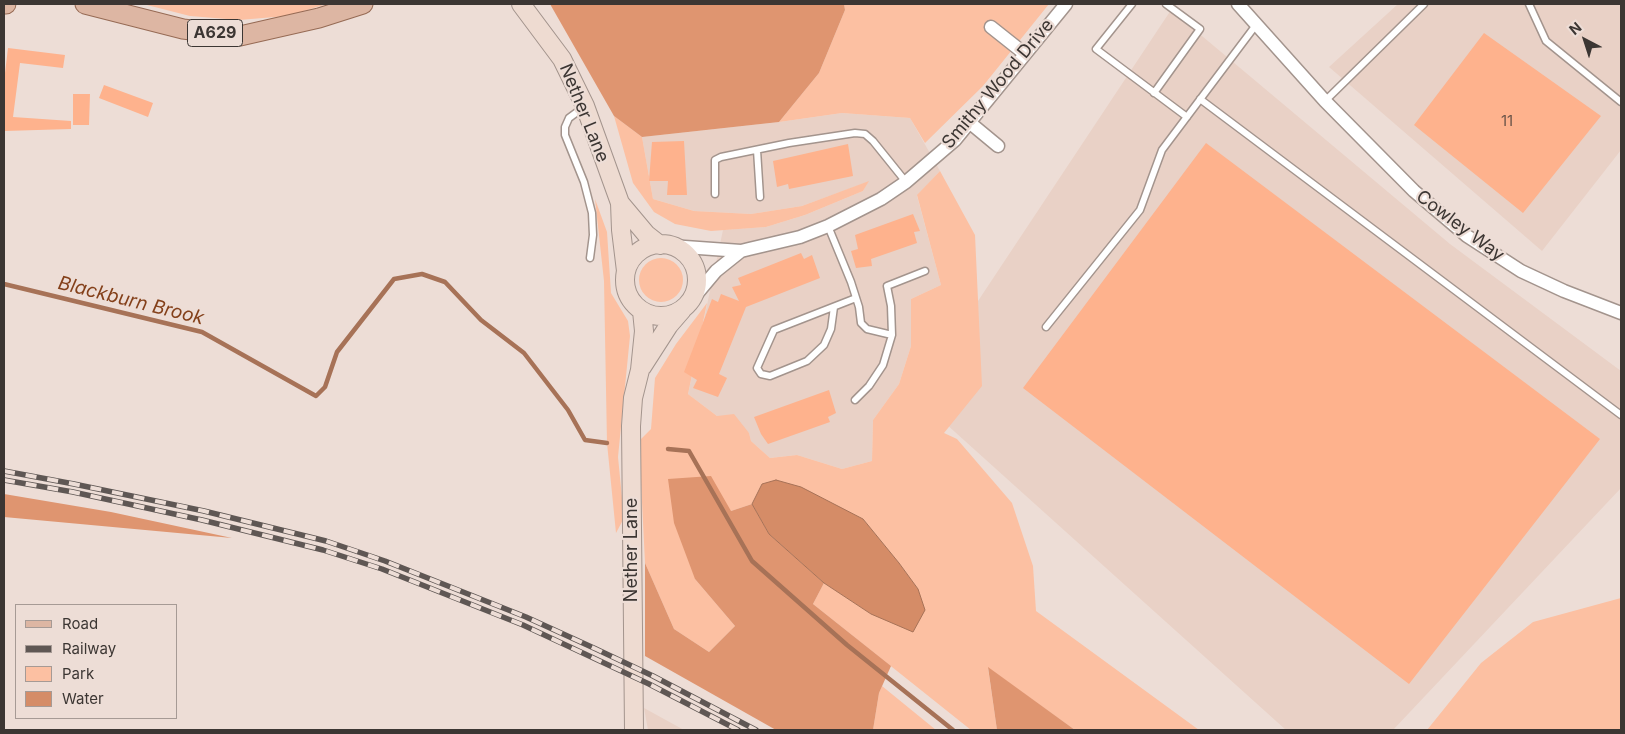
<!DOCTYPE html>
<html>
<head>
<meta charset="utf-8">
<style>
  body { margin:0 }
  #map { position:relative; width:1625px; height:734px; overflow:hidden; background:#edddd6; font-family:Inter,sans-serif }
  canvas { display:block }
  .frame { position:absolute; inset:0; border:5px solid #3c3633; pointer-events:none }
  .legend { position:absolute; left:15px; top:604px; width:162px; height:115px; box-sizing:border-box; background:#edddd6; border:1px solid #a69a95; margin:0; padding:6px 9px; list-style:none; font-size:15px; color:#3c3633 }
  .legend li { display:flex; align-items:center; gap:10px; height:25px }
  .legend b { width:25px; border:1px solid #a69a95 }
  .north { position:absolute; left:1560px; top:15px; width:50px; height:50px; -webkit-text-stroke:4px #edddd6; paint-order:stroke; rotate:320deg; font-size:14px; font-weight:700; line-height:20px; text-align:center; color:#3c3633 }
  .north::after { content:''; display:block; margin:auto; width:18px; height:22px; background:#3c3633; clip-path:polygon(50% 0,100% 100%,50% 72%,0 100%) }
</style>
</head>
<body>
<div id="map">
<canvas width="1625" height="734"></canvas>
<div class="frame"></div>
<ul class="legend">
<li><b style="height:6px;background:#ddb6a3"></b>Road</li>
<li><b style="height:6px;background:#5f5754"></b>Railway</li>
<li><b style="height:14px;background:#fcc0a2"></b>Park</li>
<li><b style="height:14px;background:#d58c67"></b>Water</li>
</ul>
<div class="north">N</div>
</div>
<script>
const context = document.querySelector('canvas').getContext('2d');
context.lineJoin = 'round';
function fill(path, color) { context.fillStyle = color; context.fill(path, 'evenodd'); }
const toPath = rows => new Path2D(rows.map(r => 'M' + r).join(''));
function stroke(path, color, width, dash) { context.strokeStyle = color; context.lineWidth = width; context.lineCap = dash ? 'butt' : 'round'; context.setLineDash(dash || []); context.stroke(path); }
function drawText(font, color, halo, rows, align = 'center') {
  context.font = font + ' Inter,sans-serif'; context.lineWidth = 4.5; context.setLineDash([]); context.textBaseline = 'middle'; context.strokeStyle = halo; context.fillStyle = color; for (const [text, x, y, turn = 0] of rows) {
    context.save(); context.translate(x, y); context.rotate((+turn || 0) * Math.PI / 180); context.textAlign = isNaN(turn) ? turn : align; if (halo) context.strokeText(text, 0, 0); context.fillText(text, 0, 0); context.restore();
  }
}
const built = toPath([
  [1398,4,1621,4,1621,150,1542,251,1329,67],
  [1171,10,1450,244,1621,371,1621,488,1393,730,1286,730,915,396],
  [842,113,910,118,940,171,917,196,941,285,911,299,911,346,899,384,873,420,872,461,842,469,797,455,770,458,751,441,749,433,717,416,688,394,723,230,766,227,805,215,863,191,868,182,802,206,751,214,694,211,653,199,642,137,779,122],
  [644,708,684,730,648,730]
]);
const green = toPath([
  [143,4,327,4,287,16,239,20,190,16],
  [844,4,1049,4,983,86,925,143,910,118,842,113,779,122,819,73,845,10],
  [614,116,642,137,653,199,694,211,751,214,802,206,869,181,863,191,805,215,766,227,711,231,675,224,654,212,633,183],
  [940,171,975,235,982,386,944,433,957,439,1012,503,1033,566,1036,611,1199,730,1075,730,988,668,997,730,971,730,813,604,824,583,871,614,918,589,899,563,863,519,762,484,752,504,731,511,695,579,735,626,709,652,674,629,645,563,639,441,651,429,655,378,676,344,707,303,688,394,717,416,734,414,749,433,751,441,770,458,797,455,842,469,872,461,873,420,899,384,911,346,911,299,941,285,917,195],
  [595,199,607,232,611,293,628,321,630,336,618,457,624,518,616,533,607,443,604,281],
  '639 280a22 22 0 1 1 44 0a22 22 0 1 1-44 0Z',
  [1621,598,1621,730,1427,730,1481,663,1533,622],
  [882,686,936,730,873,730,879,693]
]);
const forest = toPath([
  [550,4,844,4,845,10,819,73,779,122,642,137,614,116],
  [711,476,731,511,752,504,769,534,824,583,813,604,891,666,879,693,873,730,776,730,645,656,645,563,674,629,709,652,735,626,695,579,674,523,668,479],
  [4,494,111,512,232,538,4,517],
  [988,667,1075,730,997,730]
]);
const water = toPath([
  [776,480,801,487,863,519,899,563,918,589,925,610,913,632,871,614,824,583,769,534,752,504,762,484,776,480]
]);
const stream = toPath([
  [4,284,202,332,316,396,325,387,337,352,394,279,422,274,445,282,481,320,524,353,568,410,585,440,607,443],
  [668,449,689,451,752,561,847,645,953,730]
]);
const building = toPath([
  [1484,33,1601,116,1523,213,1414,125],
  [8,48,65,55,63,68,20,63,13,117,71,121,71,129,4,131,4,73,5,73],
  [104,85,153,103,148,117,99,98],
  [73,94,90,94,89,125,73,125],
  [684,141,687,195,667,195,668,181,649,181,652,142],
  [1206,143,1600,439,1409,684,1023,388],
  [848,144,853,176,789,189,788,184,777,187,773,161],
  [913,214,920,231,914,232,917,243,871,259,872,266,856,268,851,251,858,249,855,235],
  [801,253,804,259,812,255,820,278,746,307,719,374,727,378,718,397,693,388,697,380,684,372,712,299,718,302,721,294,739,301,732,287,741,285,738,278],
  [829,390,836,413,828,417,830,422,768,444,761,434,754,417]
]);
const lane = toPath([
  [1132,4,1096,49,1187,117],
  [1529,4,1546,41,1621,102],
  [1154,93,1200,29,1166,4],
  [1200,99,1621,415],
  [1325,101,1424,4],
  [584,107,569,118,565,127,565,135,584,182,592,213,593,235,590,258],
  [757,150,760,197],
  [715,194,715,160,721,157,789,143,855,133,865,134,873,141,906,182],
  [828,226,851,282,859,307,861,323,867,329,892,335],
  [834,307,831,329,824,345,807,361,770,376,761,374,757,368,774,330,856,298],
  [1046,327,1140,210,1162,150,1256,25],
  [855,400,869,386,883,365,892,335,891,306,887,286,925,271]
]);
const street = toPath([
  [1238,4,1325,101,1414,191,1467,236,1521,271,1564,291,1621,313],
  [991,27,1025,54],
  [969,122,998,146],
  [671,246,741,251,749,249,800,237,828,226,881,199,906,182,955,140,1066,4],
  [690,302,716,271,741,251]
]);
const secondary = toPath([
  [521,4,562,59,585,106,620,203,646,234,660,245],
  [620,203,621,230,626,271],
  '625 280a36 36 0 1 1 72 0a36 36 0 1 1-72 0Z',
  [642,367,669,325,682,310],
  [634,730,631,426,633,398,640,370,644,331,642,311]
]);
const primary = toPath([
  [4,4,6,4],
  [85,4,183,29,240,36,319,18,363,4]
]);
const rail = toPath([
  [4,471,74,484,204,511,326,541,385,561,526,617,596,649,653,676,756,730],
  [4,480,73,492,202,520,323,550,382,569,523,625,649,684,738,730]
]);
const numberNames = [
  ["11",1507,121]
];
const shields = [
  [215,33,55]
];
const shieldNames = [
  ["A629",215,33]
];
const streetNames = [
  ["Smithy Wood Drive",998,84,-50],
  ["Nether Lane",584,113,68],
  ["Cowley Way",1460,226,37],
  ["Nether Lane",632,550,-90]
];
const waterNames = [
  ["Blackburn Brook",131,301,14]
];
fill(built, '#e9d1c6');
fill(green, '#fcc0a2');
fill(forest, '#df9570');
fill(water, '#d58c67');
stroke(water, '#a77257', 1);
stroke(stream, '#a77257', 4.5);
fill(building, '#feb28d');
stroke(lane, '#a3948d', 9);
stroke(street, '#a3948d', 15);
stroke(secondary, '#a3948d', 20);
stroke(primary, '#966a54', 21);
stroke(lane, '#fff', 6);
stroke(street, '#fff', 12);
stroke(secondary, '#eedbd1', 18);
stroke(primary, '#ddb6a3', 19);
stroke(rail, '#5f5754', 5.5);
stroke(rail, '#edddd6', 4, [11]);
drawText('15px', '#6c554a', null, numberNames);
for (const [x, y, w] of shields) { const box = new Path2D(); box.roundRect(x - w / 2, y - 13.5, w, 27, 4); context.fillStyle = '#edddd6'; context.fill(box); stroke(box, '#3c3633', 1); }
drawText('bold 16px', '#3c3633', null, shieldNames);
drawText('18px', '#3c3633', '#edddd6', streetNames);
drawText('italic 19px', '#84401a', '#edddd6', waterNames);
</script>
</body>
</html>
